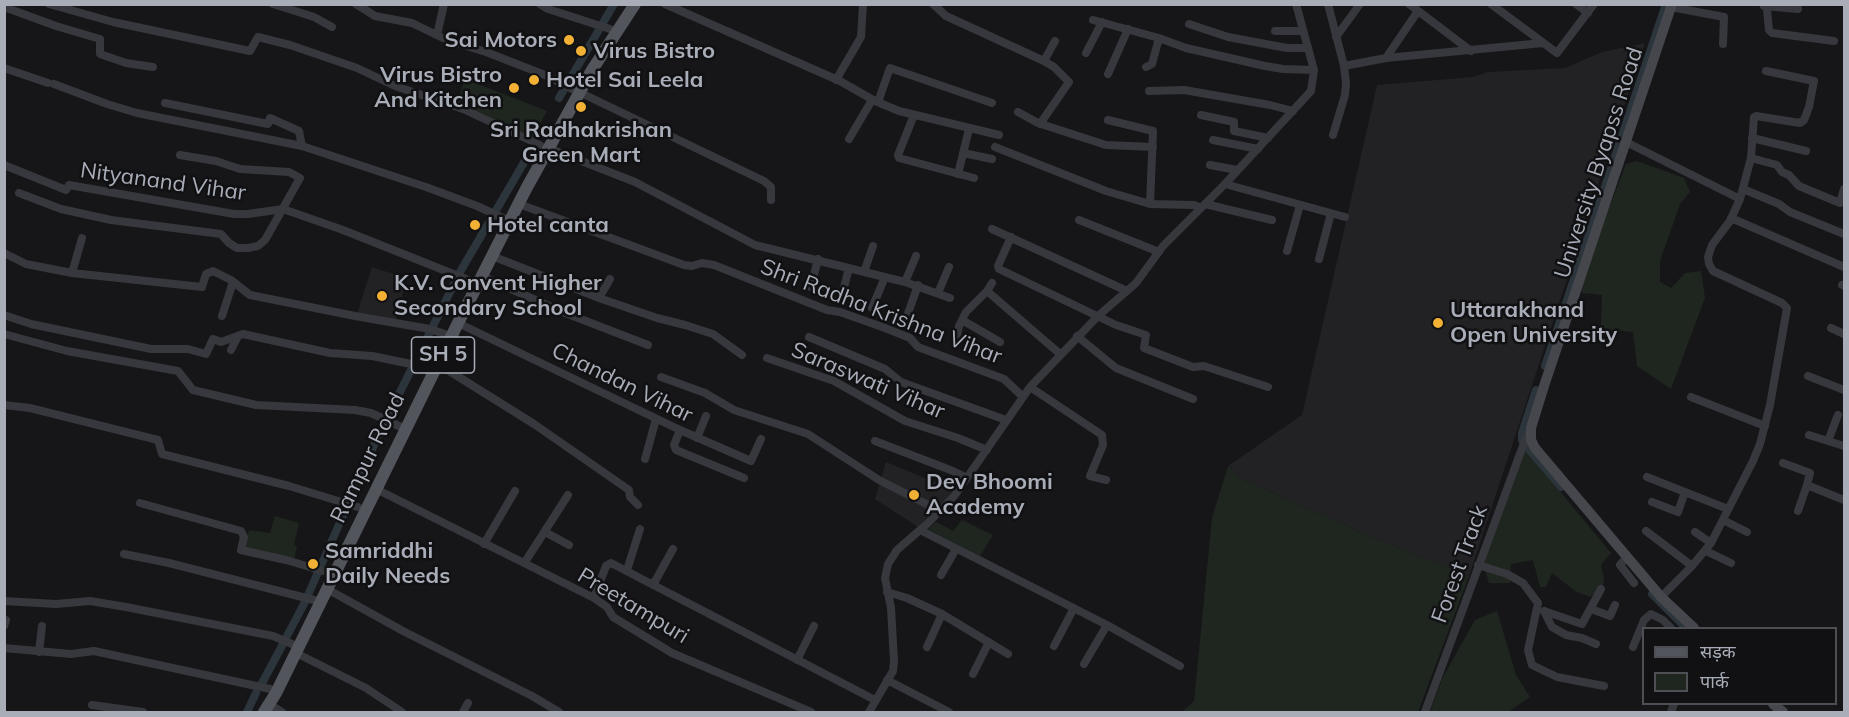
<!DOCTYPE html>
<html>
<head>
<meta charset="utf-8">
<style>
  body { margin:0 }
  #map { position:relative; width:1849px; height:717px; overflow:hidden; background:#161618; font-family:Mulish,"Noto Sans Devanagari",sans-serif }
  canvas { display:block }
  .frame { position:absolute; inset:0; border:6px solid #a8adb8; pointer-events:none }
  .legend { position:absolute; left:1642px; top:627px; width:195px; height:78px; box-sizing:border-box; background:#111113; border:2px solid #4d4f55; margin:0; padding:8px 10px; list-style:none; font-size:18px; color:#a8adb8 }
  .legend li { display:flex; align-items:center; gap:12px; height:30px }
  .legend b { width:30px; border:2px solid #4d4f55 }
</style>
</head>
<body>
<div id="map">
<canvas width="1849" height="717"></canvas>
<div class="frame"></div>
<ul class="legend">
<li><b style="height:8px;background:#53555c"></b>सड़क</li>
<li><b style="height:16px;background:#1e261f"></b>पार्क</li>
</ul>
</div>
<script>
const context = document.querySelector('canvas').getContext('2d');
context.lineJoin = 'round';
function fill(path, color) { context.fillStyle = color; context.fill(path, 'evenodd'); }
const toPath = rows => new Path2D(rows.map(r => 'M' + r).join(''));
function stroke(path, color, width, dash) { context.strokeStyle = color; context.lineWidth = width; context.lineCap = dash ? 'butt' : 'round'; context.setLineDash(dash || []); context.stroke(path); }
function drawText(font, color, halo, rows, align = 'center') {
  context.font = font + ' Mulish,sans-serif'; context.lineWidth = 5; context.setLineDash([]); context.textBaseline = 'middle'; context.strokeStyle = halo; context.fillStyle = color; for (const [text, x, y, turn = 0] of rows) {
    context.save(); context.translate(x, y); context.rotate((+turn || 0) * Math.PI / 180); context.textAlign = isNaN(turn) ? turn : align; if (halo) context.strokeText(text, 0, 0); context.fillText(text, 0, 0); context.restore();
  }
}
const built = toPath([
  [1645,43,1469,576,1370,536,1242,479,1228,466,1302,415,1377,85,1473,77,1488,72,1565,68,1602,52],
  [372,267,406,278,396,321,357,314],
  [886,462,954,490,918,527,875,499]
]);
const green = toPath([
  [465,79,547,111,532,138,457,103],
  [1637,161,1684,178,1690,192,1680,204,1660,261,1660,282,1671,288,1685,273,1701,271,1705,298,1671,389,1637,366,1633,332,1601,329,1602,295,1582,293,1580,283,1626,164],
  [1526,450,1611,553,1601,565,1604,578,1603,586,1590,597,1575,591,1552,573,1546,587,1540,587,1533,560,1511,564,1510,583,1489,583,1481,558,1509,482],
  [1228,466,1242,479,1370,536,1469,576,1418,712,1182,712,1194,701,1212,518],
  [275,516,299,523,294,545,297,547,294,560,244,549,249,530,270,533],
  [962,520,993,535,980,556,928,529,936,522,953,531],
  [1497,611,1516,675,1530,697,1508,712,1430,712,1443,677,1475,620]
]);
const canal = toPath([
  [559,98,614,4],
  [1545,366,1666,4],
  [1522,440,1522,433,1536,390],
  [1527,447,1561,487],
  [1652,594,1686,628],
  [308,595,378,436,460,272,533,147],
  [287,636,306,600],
  [261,685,283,644],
  [247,712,256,693]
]);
const street = toPath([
  [49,4,113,22,250,51,258,37,290,45,357,68,395,86,463,109,540,145],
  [273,4,314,17,332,27],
  [356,4,375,16,412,23,447,40,486,52,545,75,572,89],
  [540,4,548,9,610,29],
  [665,4,840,81,875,101,899,111,999,135],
  [933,4,946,16,1044,61,1054,67,1069,82,1040,124],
  [1328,4,1344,66,1346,83,1345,95,1333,135],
  [1409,4,1471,51],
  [1491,4,1557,53,1594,4],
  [1576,4,1588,13],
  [1763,4,1767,9,1769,30,1772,33,1834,41],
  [1764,6,1798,9],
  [4,7,56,26,100,39,100,54,126,63,153,67],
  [1671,7,1724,17,1723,44],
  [1093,20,1159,38,1186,48,1265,66,1283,69,1314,70],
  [1189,24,1228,37,1287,48,1308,48],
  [1275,31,1303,31],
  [437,35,444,4],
  [1336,37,1360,4],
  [1086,53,1102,22],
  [1386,58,1418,11],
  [1044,61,1055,41],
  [1344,66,1386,58,1543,43],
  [1146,67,1152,64,1159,38],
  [4,68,48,83],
  [1108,74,1128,29],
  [836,80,861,37,863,4],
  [54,84,107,104,137,113,302,146,426,187,477,206,503,218],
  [1149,91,1184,90,1270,105,1293,111],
  [579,92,764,181,771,187,771,200],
  [878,102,890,68,992,103],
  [165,103,268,124,270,118,299,131,302,146],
  [1018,112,1038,123,1106,145,1153,147],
  [914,115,898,155,899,158,974,178],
  [1201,115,1234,122,1234,131,1268,138],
  [1108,120,1153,131,1150,204],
  [1752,138,1806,151],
  [849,139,872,100],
  [1213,140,1258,149],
  [1626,142,1740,199],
  [995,147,1106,191,1150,204,1194,205,1201,208],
  [548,148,635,182,755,245,905,282,950,298],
  [963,153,992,159],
  [1751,158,1777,165,1782,172,1789,175,1799,186,1840,203,1844,189],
  [4,165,66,190,69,185,234,214,248,214,283,209,343,230,471,281],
  [1210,165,1237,170],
  [958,174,969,129],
  [1225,184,1345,217],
  [1743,189,1779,204,1790,212,1844,234],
  [19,193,61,209,111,220,221,234,229,243,237,248,248,248,258,246,265,240,300,178,289,172,240,169,216,161,180,155],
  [519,204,684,265,692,266,702,263,714,265,827,310,840,312,885,328,910,338,918,347,1004,379,1022,396],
  [1205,204,1272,220],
  [1731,218,1844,267],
  [1079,220,1159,252],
  [992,229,1127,291],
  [1011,237,998,266,999,269,1116,325,1146,335,1144,348,1193,367,1204,366,1268,387],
  [1287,251,1300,205],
  [4,253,26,264,72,273,202,287,206,274,213,271,231,280,250,295,355,316,430,329,445,334],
  [492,256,599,298,657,318,685,325,713,334,742,355],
  [1319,259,1331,213],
  [864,272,873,246],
  [72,273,82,238],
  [482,276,560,311,648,345],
  [905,282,916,256],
  [1842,285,1844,286],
  [811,287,818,259],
  [987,291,992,283],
  [938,293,949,267],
  [842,295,849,268],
  [599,298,610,279],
  [872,308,885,277],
  [4,315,31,324,151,349,188,349,206,354,213,339,221,342,243,334,330,353,372,356,411,364,426,370],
  [222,316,233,282],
  [962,320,1000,342],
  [905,322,918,285],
  [458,323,680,430,751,461,761,439],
  [1831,328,1844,334],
  [4,334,67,351,178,371,193,390,256,405,355,410,371,413,399,426],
  [1077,336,1116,368,1193,399],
  [809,337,885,369,901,382,1006,420],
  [956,341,959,326,966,312,987,291,1060,354],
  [231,350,238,336],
  [767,358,834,381,905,421,958,438,987,450],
  [438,364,534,424,629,490,630,497,638,505],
  [1808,376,1844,390],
  [661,377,705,393,734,410,808,434,879,480,940,511],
  [1030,387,1102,435,1103,445,1090,476,1106,480],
  [1691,397,1765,426],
  [4,405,30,408,158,440,162,454,289,486,358,507],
  [680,430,674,445,676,450,744,478],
  [1809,435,1844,446],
  [697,438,706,416],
  [875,441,953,471,967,478],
  [1828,441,1838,415],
  [645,459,656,419],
  [1783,463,1810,473,1807,485,1844,500],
  [1647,477,1728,509],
  [376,489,594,598,607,607,613,617,672,653,811,712],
  [1652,502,1678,512,1685,492],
  [140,503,241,531,244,537,241,550,286,560,327,572],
  [1798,511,1807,485],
  [1723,520,1747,532],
  [920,530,1107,625,1180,666],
  [1646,531,1692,566],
  [545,532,569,545],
  [1695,532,1711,543],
  [484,544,515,491],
  [1706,551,1731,563],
  [124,554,169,563,314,600],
  [1627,557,1620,565,1634,583],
  [525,562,568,495],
  [1478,565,1507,574,1523,583,1538,603,1528,650,1532,665,1557,677,1604,686],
  [627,570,640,529],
  [941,575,956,549],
  [653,585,673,549],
  [327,589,403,631,532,696,559,712],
  [887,592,907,598,942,614,1008,654],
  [1661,597,1692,566,1711,543,1753,461,1760,444,1770,405,1787,308,1782,303,1713,271,1709,264,1708,257,1712,245,1730,221,1740,199,1751,158,1754,117,1756,116,1800,123,1804,120,1809,107,1814,81,1766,71],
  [594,598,606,566,611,563,875,700],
  [4,601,56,604,90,601,126,607,273,636,292,644],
  [1591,609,1610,616,1615,605],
  [1544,611,1582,624,1601,589],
  [1544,611,1552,627,1566,635,1582,638,1596,644],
  [4,626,6,620],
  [1054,646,1074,608],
  [927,647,942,614],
  [1633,647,1644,620,1651,614,1663,620,1671,628],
  [4,648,71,654,94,651,270,689],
  [39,652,42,626],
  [296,653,366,688,402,712],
  [797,660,814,626],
  [1084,664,1107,625],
  [973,674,989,642],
  [887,680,949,712],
  [92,705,143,712],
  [270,705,282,712],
  [463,712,468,703],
  [869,712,893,671,894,661,891,608,885,578,888,564,897,550,928,523,955,495,1030,387,1098,316,1136,283,1163,246,1225,184,1311,91,1314,70,1296,4],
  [1425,712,1524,443,1530,430],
  [1671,712,1674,704]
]);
const secondary = toPath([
  [1672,4,1544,386,1531,428,1531,440,1535,448,1661,597,1694,628],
  [1773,704,1783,712]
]);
const primary = toPath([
  [264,712,276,693,458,323,526,189,592,70,635,4]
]);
const markers = [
  [569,40,6,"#f2b134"],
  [581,51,6,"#f2b134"],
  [534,80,6,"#f2b134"],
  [514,88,6,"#f2b134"],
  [581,107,6,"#f2b134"],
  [475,225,6,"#f2b134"],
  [382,296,6,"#f2b134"],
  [1438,323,6,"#f2b134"],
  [914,495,6,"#f2b134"],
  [313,564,6,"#f2b134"]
];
const shields = [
  [443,355,63]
];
const shieldNames = [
  ["SH 5",443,355]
];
const poiNames = [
  ["Sai Motors",557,40,"right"],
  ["Virus Bistro",593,51],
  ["Virus Bistro",502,75,"right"],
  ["And Kitchen",502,100,"right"],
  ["Hotel Sai Leela",546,80],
  ["Sri Radhakrishan",581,130,"center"],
  ["Green Mart",581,155,"center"],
  ["Hotel canta",487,225],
  ["K.V. Convent Higher",394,283],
  ["Secondary School",394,308],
  ["Uttarakhand",1450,310],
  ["Open University",1450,335],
  ["Dev Bhoomi",926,482],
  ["Academy",926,507],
  ["Samriddhi",325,551],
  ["Daily Needs",325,576]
];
const streetNames = [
  ["University Byapss Road",1599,163,-72],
  ["Nityanand Vihar",163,182,8],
  ["Shri Radha Krishna Vihar",881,312,21],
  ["Saraswati Vihar",868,381,23],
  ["Chandan Vihar",622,383,26],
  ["Rampur Road",368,458,-64],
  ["Forest Track",1460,564,-70],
  ["Preetampuri",633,606,31]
];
fill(built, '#222225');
fill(green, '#1e261f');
stroke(canal, '#2c353c', 8);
stroke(street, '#37383d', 8);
stroke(secondary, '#45474d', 10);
stroke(primary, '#53555c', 12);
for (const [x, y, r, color] of markers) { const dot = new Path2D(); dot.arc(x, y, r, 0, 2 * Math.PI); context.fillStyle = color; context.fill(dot); stroke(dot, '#111113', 2); }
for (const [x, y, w] of shields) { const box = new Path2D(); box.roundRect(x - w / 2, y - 18, w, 36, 4.5); context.fillStyle = '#111113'; context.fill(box); stroke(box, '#a8adb8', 1.5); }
drawText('bold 21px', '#a8adb8', null, shieldNames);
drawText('bold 22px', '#a8adb8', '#111113', poiNames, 'left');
drawText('22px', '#a8adb8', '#111113', streetNames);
</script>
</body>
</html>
